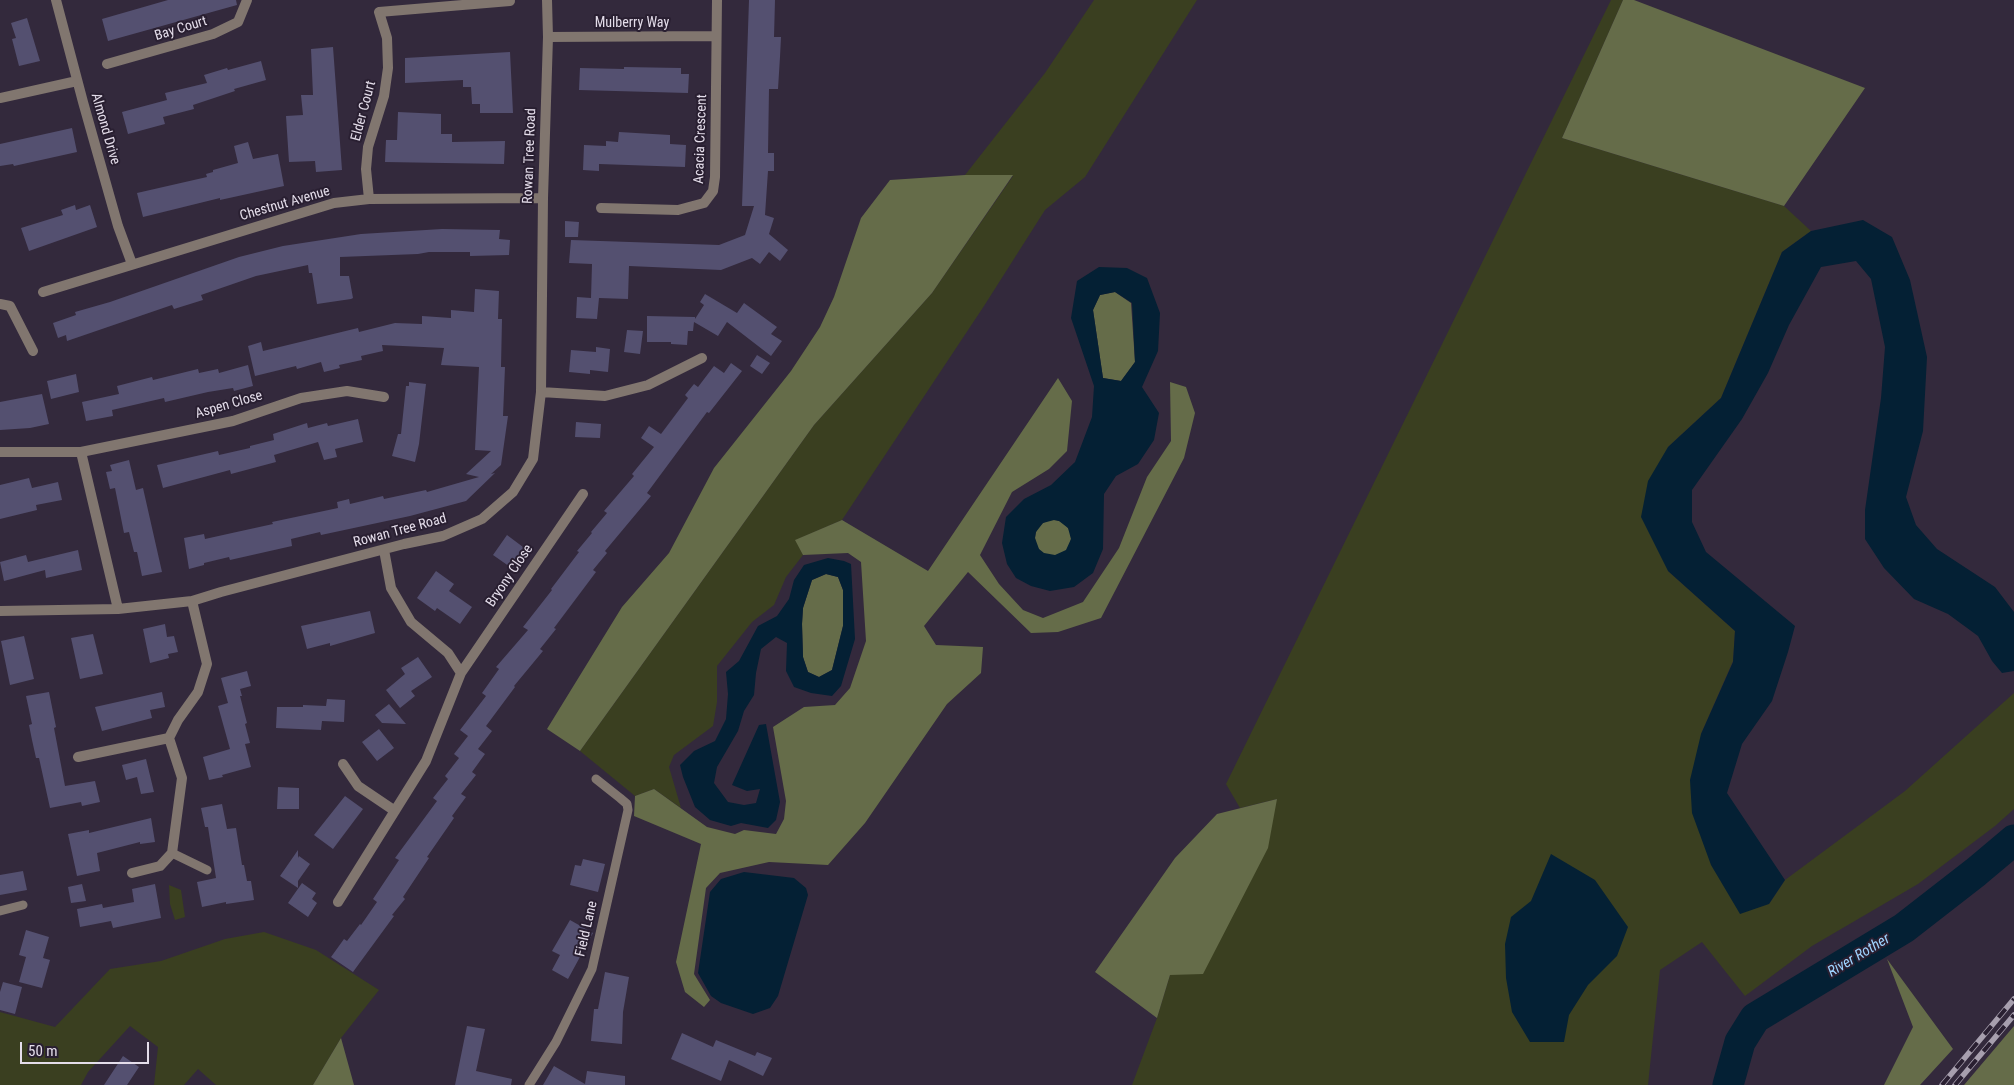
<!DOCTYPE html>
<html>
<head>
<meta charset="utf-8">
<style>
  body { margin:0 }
  #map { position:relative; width:2014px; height:1085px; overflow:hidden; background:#33293c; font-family:"Roboto Condensed",sans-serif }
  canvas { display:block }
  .scale { position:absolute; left:20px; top:1042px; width:129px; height:22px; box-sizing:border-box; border:2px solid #e4ddea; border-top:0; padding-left:6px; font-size:15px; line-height:18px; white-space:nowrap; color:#e4ddea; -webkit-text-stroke:4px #291f31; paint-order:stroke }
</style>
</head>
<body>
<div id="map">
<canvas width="2014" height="1085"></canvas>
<div class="scale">50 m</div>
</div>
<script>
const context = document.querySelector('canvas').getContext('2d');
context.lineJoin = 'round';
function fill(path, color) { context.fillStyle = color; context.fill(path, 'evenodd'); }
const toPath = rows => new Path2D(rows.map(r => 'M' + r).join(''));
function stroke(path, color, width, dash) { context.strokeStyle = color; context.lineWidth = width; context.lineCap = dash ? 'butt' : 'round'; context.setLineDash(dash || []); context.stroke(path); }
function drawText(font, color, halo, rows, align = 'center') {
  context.font = font + ' "Roboto Condensed",sans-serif'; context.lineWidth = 4; context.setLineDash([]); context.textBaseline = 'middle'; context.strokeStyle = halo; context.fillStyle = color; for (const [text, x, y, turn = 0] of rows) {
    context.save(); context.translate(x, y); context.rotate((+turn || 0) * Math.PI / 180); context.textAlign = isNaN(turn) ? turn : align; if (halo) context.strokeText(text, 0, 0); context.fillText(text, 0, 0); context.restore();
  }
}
const green = toPath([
  [1094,0,1197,0,1085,177,1045,210,984,306,842,520,796,540,803,555,786,577,774,605,752,622,717,666,717,702,713,726,674,755,669,767,681,808,654,789,635,796,580,751,814,425,932,293,1013,176,965,175,1045,73],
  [1611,0,1623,0,1562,138,1784,206,1811,231,1782,252,1721,398,1668,447,1668,571,1735,631,1733,661,1701,734,1769,904,1785,880,1905,791,2014,693,2014,809,1995,826,1918,884,1812,946,1745,996,1702,942,1660,970,1648,1085,1132,1085,1157,1018,1170,975,1277,799,1240,808,1226,784],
  [169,885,181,890,185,917,175,920,170,904],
  [264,932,316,950,379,990,341,1038,313,1085,216,1085,198,1069,184,1085,154,1085,158,1047,130,1026,88,1072,81,1085,0,1085,0,1012,55,1027,110,969,161,961,225,939]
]);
const forest = toPath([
  [1623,0,1634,0,1865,88,1784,206,1562,138],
  [965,175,1013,175,932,293,814,425,580,751,547,729,622,607,669,553,714,468,791,371,820,327,834,297,861,218,890,180],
  [1115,292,1131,303,1135,362,1121,381,1103,378,1093,310,1100,295],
  [1058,378,1072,401,1067,451,1049,469,1012,492,980,555,999,584,1023,610,1043,618,1083,602,1119,548,1147,477,1171,441,1170,382,1186,387,1195,413,1184,458,1101,618,1058,632,1031,633,968,572,924,626,936,645,983,647,981,673,947,704,865,823,828,865,769,862,720,873,706,888,694,974,710,1000,704,1007,685,992,676,962,701,844,634,816,635,796,654,789,707,827,735,834,744,830,776,834,784,819,786,801,773,727,804,707,835,705,850,688,866,641,861,562,848,553,803,555,795,540,842,520,928,571],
  '1035 538a18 18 0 1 1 36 0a18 18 0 1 1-36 0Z',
  [826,574,838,577,843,590,843,626,832,670,819,677,808,672,803,657,802,624,803,608,812,580],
  [1277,799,1268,848,1203,974,1170,975,1157,1018,1095,972,1175,858,1217,814],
  [1887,959,1953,1049,1920,1085,1884,1085,1913,1027],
  [2014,1026,2014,1085,1964,1085],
  [341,1038,354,1085,313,1085]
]);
const water = toPath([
  [1863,220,1892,237,1910,280,1927,357,1923,431,1906,497,1916,525,1937,549,1995,587,2014,612,2014,671,2002,673,1992,661,1978,636,1948,614,1914,599,1884,568,1865,539,1865,510,1881,398,1885,347,1871,279,1856,261,1821,267,1789,325,1768,373,1742,419,1692,490,1692,522,1706,552,1795,626,1788,652,1772,701,1742,744,1727,793,1785,880,1769,904,1740,914,1711,865,1692,813,1690,780,1701,734,1733,662,1735,631,1668,571,1641,517,1648,481,1668,447,1721,398,1782,252,1811,231],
  [1099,267,1127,268,1147,278,1160,313,1158,351,1142,387,1159,413,1154,440,1138,464,1116,476,1104,494,1103,549,1093,573,1074,587,1050,591,1031,586,1016,578,1007,564,1002,543,1006,517,1024,499,1051,485,1075,462,1092,417,1094,386,1071,318,1077,281],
  [1115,292,1132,303,1135,362,1121,381,1103,378,1093,310,1100,295],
  [1054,520,1059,521,1068,528,1071,539,1066,550,1055,555,1044,553,1039,549,1035,538,1036,532,1043,523],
  [828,558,844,561,851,564,855,639,841,686,832,696,811,693,794,687,786,671,787,643,776,637,761,649,756,673,754,695,744,711,738,731,717,767,714,783,728,802,744,805,756,803,760,789,747,791,732,785,759,725,766,724,780,802,776,820,768,828,741,823,731,826,710,820,695,807,683,777,680,765,694,751,715,741,726,719,728,694,726,672,739,661,758,626,777,616,789,599,794,580,804,565],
  [826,574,838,577,843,590,843,626,832,670,819,677,808,672,803,657,802,624,803,608,812,580],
  [1551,854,1595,880,1628,927,1617,956,1588,985,1569,1015,1564,1042,1530,1042,1512,1012,1506,978,1505,944,1511,917,1531,901],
  [744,872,794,878,806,888,808,895,778,996,770,1008,753,1014,721,1003,711,996,698,973,710,892,721,879]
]);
const river = toPath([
  [1728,1085,1740,1042,1755,1018,1904,928,1976,872,2014,840]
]);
const building = toPath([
  [168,0,236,0,237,5,108,41,102,19],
  [749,0,775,0,774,37,781,37,780,57,778,89,769,89,768,153,774,153,774,171,768,171,765,215,774,218,769,234,788,250,780,261,769,252,760,264,752,258,721,270,629,266,628,299,599,298,597,319,576,318,577,297,591,298,592,264,569,263,571,240,719,245,745,235,754,206,742,206],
  [27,18,40,61,19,66,12,39,16,38,11,23],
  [333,47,342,170,316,172,315,161,289,162,286,116,303,115,301,95,313,95,311,49],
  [510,52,513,113,480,113,480,104,472,104,471,87,463,87,463,80,405,83,405,58],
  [261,61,266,80,234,89,235,91,193,105,194,109,163,117,165,124,128,134,122,112,167,100,165,93,207,83,204,75,227,68,228,70],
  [624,67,681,68,681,74,689,74,688,93,579,90,580,68,624,69],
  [398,112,441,114,441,134,452,134,452,142,505,141,504,164,385,162,386,140,397,140],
  [72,128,77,152,14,166,13,164,0,166,0,144],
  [619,132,670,135,670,144,686,145,685,167,599,164,599,171,583,170,584,145,606,146,606,141,618,142],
  [248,142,253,159,278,154,284,186,220,200,220,198,143,217,137,193,207,177,206,174,213,172,213,170,238,163,234,146],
  [75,205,76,210,90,205,97,227,29,251,21,228,63,215,61,210],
  [565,221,579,222,578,237,565,237],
  [442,229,500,230,499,239,510,240,509,255,470,256,470,252,429,252,418,254,340,257,340,276,349,276,353,298,351,299,317,304,312,273,309,273,308,265,256,276,201,295,203,300,174,309,172,305,67,341,66,335,58,338,53,323,76,315,75,312,110,302,239,257,283,246,361,234],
  [475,289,499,291,498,319,502,319,501,367,505,367,503,416,508,416,501,465,491,474,495,473,466,501,410,516,321,535,320,532,291,539,292,546,230,560,229,557,204,563,204,565,189,569,184,538,204,534,205,539,232,533,273,524,272,522,338,508,337,502,349,499,350,504,383,496,384,499,426,490,427,492,479,477,466,474,491,451,475,450,479,367,441,365,444,348,382,345,383,351,361,356,362,360,339,365,340,368,324,372,321,362,297,369,296,366,255,376,248,346,261,342,263,351,358,328,359,332,395,323,422,324,422,316,451,318,451,310,474,312],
  [705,294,737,313,744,303,777,327,771,334,782,341,771,356,727,322,718,336,694,322,693,331,688,331,687,345,671,344,671,342,647,342,647,316,695,317,695,319,704,305,700,302],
  [627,330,643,331,640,354,624,352],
  [596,347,610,349,608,372,590,370,590,374,569,372,571,350,596,352],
  [757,355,770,363,762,374,750,366],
  [731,363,742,371,709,413,707,412,647,493,651,496,605,551,607,553,593,570,596,572,554,628,556,629,540,649,543,651,514,686,515,687,486,726,492,731,478,749,485,754,472,772,476,775,461,794,466,797,452,816,454,818,427,857,429,858,403,897,405,899,392,915,394,916,353,972,331,957,344,939,347,941,360,924,361,925,377,902,373,899,399,860,395,858,437,801,433,798,448,779,445,776,459,758,454,754,468,736,460,730,486,696,482,693,499,669,496,667,528,630,523,627,552,590,551,589,579,552,577,551,592,533,591,532,607,513,604,511,634,476,632,474,654,447,641,438,649,426,661,434,688,398,685,395,694,384,698,387,714,366,724,373],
  [248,365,253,386,234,391,233,388,208,392,165,402,164,398,112,410,113,416,86,421,82,402,119,394,117,386,152,377,153,380,198,369,199,373,218,369,219,373],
  [76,374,79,392,51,399,47,381],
  [409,382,426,384,419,444,415,462,392,456,398,434,401,434,406,386,409,386],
  [42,394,49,424,30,428,0,430,0,402],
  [358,419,363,442,335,449,337,457,324,460,318,442,274,455,276,462,231,474,230,470,163,488,157,465,218,451,219,455,250,448,250,446,274,440,273,434,307,423,308,428,327,423,328,426],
  [576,422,601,424,600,438,575,437],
  [129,460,136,490,143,488,162,572,142,576,137,552,134,552,129,532,124,533,115,488,110,489,106,472,112,471,110,465],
  [29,478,32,488,58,482,62,500,36,505,37,510,0,519,0,485],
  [507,535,527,550,513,569,493,555],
  [78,550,82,570,46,578,45,570,4,581,0,562,26,555,28,562],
  [436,571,454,584,449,591,472,607,460,624,437,608,435,611,417,598],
  [370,611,375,633,330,646,330,643,307,649,301,626],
  [165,624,167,637,174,636,178,652,168,654,169,658,150,663,143,629],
  [93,634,103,674,80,679,71,638],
  [24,636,34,679,10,685,1,641],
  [418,657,432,677,411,691,415,696,400,708,386,690,405,674,401,668],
  [247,671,251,686,240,689,242,696,240,696,247,723,245,724,250,743,245,744,251,767,222,775,223,777,209,780,203,757,230,749,218,706,228,703,221,678],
  [49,692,56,727,54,728,65,786,95,781,100,802,82,806,81,802,50,808,39,758,36,758,32,740,29,725,32,724,26,696],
  [162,692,165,707,150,710,152,718,102,731,95,707],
  [327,699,345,700,344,722,322,721,321,730,276,728,277,707,303,707,303,705,326,706],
  [389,704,406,724,382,723,375,715],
  [379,729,394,748,377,761,362,742],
  [146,759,154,792,141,794,137,777,126,780,122,765],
  [278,787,299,788,299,809,277,809],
  [345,796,363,809,333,849,314,835],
  [222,804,227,829,236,828,242,865,244,865,247,881,251,881,254,900,226,904,226,902,202,907,197,882,216,878,208,827,205,827,201,808],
  [151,818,155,842,140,844,140,842,97,853,100,871,77,876,68,834,89,830,89,833],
  [298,850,298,858,299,856,310,864,298,881,298,888,280,876],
  [583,859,605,864,598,892,570,885,575,865,581,866],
  [23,871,27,890,0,895,0,875],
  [302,883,316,893,312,899,317,903,308,917,288,903],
  [82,884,86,901,71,903,68,887],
  [155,884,161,918,113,928,111,921,80,927,77,909,102,904,103,908,134,902,132,889],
  [570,920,593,933,568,979,552,970,560,955,552,951],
  [26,930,49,937,43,958,50,960,42,988,19,982,26,957,19,955],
  [605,972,629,977,623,1012,622,1044,591,1041,594,1009,598,1009],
  [3,982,22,987,15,1014,0,1010,0,992],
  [467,1026,485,1029,476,1071,512,1079,511,1085,455,1085],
  [682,1033,713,1047,716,1040,755,1056,757,1052,772,1058,763,1076,729,1060,721,1081,671,1059],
  [123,1056,139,1067,127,1085,104,1085],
  [554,1066,585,1084,587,1071,625,1076,625,1085,543,1085]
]);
const service = toPath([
  [172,853,207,870],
  [0,911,23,905],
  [529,1085,556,1042,592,969,628,810,627,804,620,798,596,779]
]);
const minor = toPath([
  [56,0,83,102,118,226,132,264],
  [548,37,716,36],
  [107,64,213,34,238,22,247,0],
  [0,98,77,81],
  [369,199,366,169,368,147,384,96,388,68,387,38,379,12,510,1],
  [601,208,678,210,704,203,713,191,715,177,717,0],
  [43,292,334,203,369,199,543,198],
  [0,304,10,306,33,351],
  [541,392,605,396,648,385,702,358],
  [0,452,81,452,233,421,301,398,347,391,384,397],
  [81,452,118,609],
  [384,550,391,588,411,622,448,653,461,673],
  [0,611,118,609,192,601,221,592,404,544,443,536,482,519,513,492,533,459,541,392,543,198,548,37,547,0],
  [78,757,169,738],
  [343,764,358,786,395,811],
  [132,873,160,866,172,853,182,778,169,738,178,720,198,692,207,664,192,601],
  [338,902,426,761,461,673,583,494]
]);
const rail = toPath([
  [1942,1085,2014,999],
  [1955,1085,2014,1015]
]);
const streetNames = [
  ["Mulberry Way",632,23],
  ["Bay Court",181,29,-17],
  ["Elder Court",364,111,-75],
  ["Almond Drive",105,129,74],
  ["Acacia Crescent",701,139,-88],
  ["Rowan Tree Road",530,156,-88],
  ["Chestnut Avenue",285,204,-16],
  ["Aspen Close",229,405,-16],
  ["Rowan Tree Road",400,531,-15],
  ["Bryony Close",510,576,-56],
  ["Field Lane",587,929,-77]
];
const waterNames = [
  ["River Rother",1859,956,-31]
];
fill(green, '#3a3f20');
fill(forest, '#656c49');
fill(water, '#042034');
stroke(river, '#042034', 31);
fill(building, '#545070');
stroke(service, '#81766f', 9);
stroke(minor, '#81766f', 10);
stroke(rail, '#a79fae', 5.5);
stroke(rail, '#291f31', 4, [11]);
drawText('14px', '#e4ddea', '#291f31', streetNames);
drawText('italic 15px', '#9ed2fe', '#291f31', waterNames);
</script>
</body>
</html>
